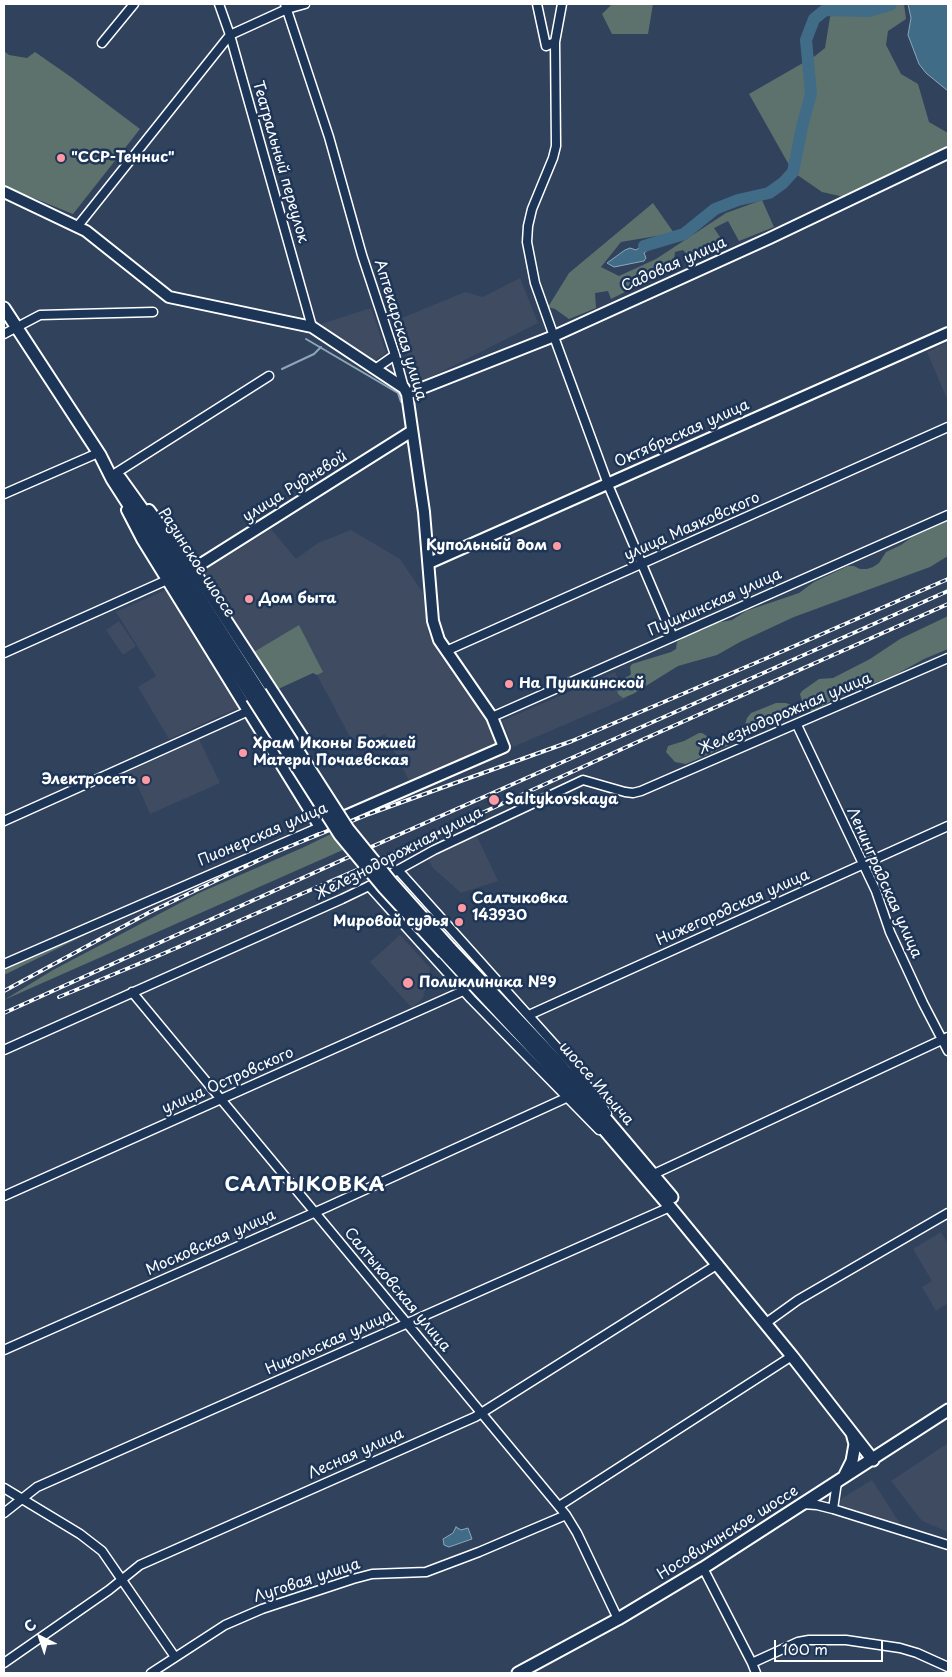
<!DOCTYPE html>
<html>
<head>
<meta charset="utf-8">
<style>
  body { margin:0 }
  #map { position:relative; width:952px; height:1677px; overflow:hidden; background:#31425d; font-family:"Playpen Sans",sans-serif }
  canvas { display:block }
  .frame { position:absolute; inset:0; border:5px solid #fff; pointer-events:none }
  .north { position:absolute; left:15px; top:1612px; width:50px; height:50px; -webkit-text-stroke:4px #1d3557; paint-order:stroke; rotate:319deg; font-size:14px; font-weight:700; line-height:20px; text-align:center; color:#fff }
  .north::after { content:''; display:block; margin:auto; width:18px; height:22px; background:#fff; clip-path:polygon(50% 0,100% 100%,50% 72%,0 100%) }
  .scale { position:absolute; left:774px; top:1640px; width:109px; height:22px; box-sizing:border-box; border:2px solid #fff; border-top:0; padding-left:6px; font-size:15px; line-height:18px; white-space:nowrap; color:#fff; -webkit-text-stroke:4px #1d3557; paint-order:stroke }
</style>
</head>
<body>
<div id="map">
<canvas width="952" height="1677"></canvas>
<div class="frame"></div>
<div class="north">С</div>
<div class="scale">100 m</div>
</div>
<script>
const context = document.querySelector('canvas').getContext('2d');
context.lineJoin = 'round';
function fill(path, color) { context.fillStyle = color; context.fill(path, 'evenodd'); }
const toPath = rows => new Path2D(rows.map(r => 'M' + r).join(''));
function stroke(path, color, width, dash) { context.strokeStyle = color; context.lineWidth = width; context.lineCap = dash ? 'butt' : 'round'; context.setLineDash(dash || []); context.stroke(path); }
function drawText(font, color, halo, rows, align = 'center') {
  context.font = font + ' "Playpen Sans",sans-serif'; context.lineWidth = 5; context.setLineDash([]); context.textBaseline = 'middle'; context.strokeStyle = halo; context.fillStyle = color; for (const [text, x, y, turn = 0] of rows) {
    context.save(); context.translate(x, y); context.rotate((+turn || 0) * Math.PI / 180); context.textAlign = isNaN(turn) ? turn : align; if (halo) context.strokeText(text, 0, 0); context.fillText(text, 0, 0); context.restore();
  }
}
const built = toPath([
  [520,278,538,323,419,383,392,322,465,292,483,297],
  [371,308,386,353,370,363,321,324],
  [948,342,948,399,947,399,927,352],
  [271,529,296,559,318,543,351,530,400,559,423,593,428,633,440,655,489,723,499,746,410,782,385,734,362,745,349,735,317,675,322,672,299,625,252,653,200,573],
  [168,589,242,706,169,739,138,687,156,676,116,612],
  [119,621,136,646,123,655,106,630],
  [615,672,627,698,513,747,502,721],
  [199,739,220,783,150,814,137,784,127,788,124,781,117,785,115,778],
  [475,832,498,881,461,893,433,868,427,857],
  [400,935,430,968,423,998,412,1008,370,962],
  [941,1232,948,1244,948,1303,936,1311,922,1287,932,1281,913,1249],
  [948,1443,948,1532,922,1521,891,1481],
  [872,1480,901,1525,848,1511,842,1506,839,1500]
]);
const green = toPath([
  [612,4,653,4,648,34,612,34,602,14],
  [844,4,904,4,906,19,888,31,886,45,901,74,918,84,929,122,948,133,948,148,865,191,844,197,822,192,793,172,749,94,815,56,825,48,830,17],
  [4,51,9,55,27,58,35,52,71,77,140,129,73,214,4,186],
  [762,200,774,227,739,241,728,221,714,228,726,246,690,258,683,250,675,252,673,268,611,299,608,291,595,293,596,308,569,319,555,309,548,307,569,273,653,203,674,233,621,242,601,267,619,276,656,259,726,213],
  [948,521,948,556,930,567,794,617,740,642,717,655,678,666,633,694,623,698,618,694,616,684,617,681,629,676,631,674,630,667,632,664,671,652,676,649,677,642,691,633,703,630,715,623,732,620,746,611,799,593,814,582,848,566,854,566,860,569,867,569,873,567,879,563,886,552,901,545,912,537],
  [948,616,948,649,924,659,895,675,837,698,814,711,810,711,802,701,800,694,802,691,819,679,833,678,870,659,900,639],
  [299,625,323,672,317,675,313,673,276,690,252,653],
  [776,703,786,703,791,705,793,708,791,715,780,723,752,732,727,746,686,764,675,762,666,752,668,746,684,741,699,733,702,733,710,738,717,740,739,732,744,728,747,718,751,713],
  [331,834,345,849,4,1000,53,970,199,893,302,848],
  [91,929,91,932,4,975,4,968]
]);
const water = toPath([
  [908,4,948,4,948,91,926,73,919,64,908,35,911,18,908,4],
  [642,246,647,247,649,249,644,253,646,258,644,261,614,267,607,263,625,250,630,248,636,250,642,246],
  [456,1527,461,1530,468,1528,472,1539,449,1547,444,1545,443,1539,453,1533,456,1527]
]);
const stream = toPath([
  [306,339,398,393,401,402],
  [282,369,314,354,321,347]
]);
const river = toPath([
  [644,246,684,234,715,209,738,200,769,193,783,183,793,172,802,127,811,94,806,40,814,19,825,10,869,11,890,5,891,4]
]);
const minor = toPath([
  [219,4,230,35,312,327],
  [285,4,329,137,362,255,395,355,404,388],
  [537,4,546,46,555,42],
  [562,4,555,42,556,146,553,158,532,209,528,226,527,242,535,283,557,345,609,487,673,637],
  [102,43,134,4],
  [77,227,230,35,287,9,305,4],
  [4,334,40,315,153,312],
  [375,369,395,355],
  [116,473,269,376],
  [4,494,98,453],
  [446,651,948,427],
  [4,653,167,580],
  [492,717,948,515],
  [797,725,876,891,890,932,923,1003,948,1051],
  [4,821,253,709],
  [398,870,571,1063,607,1113],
  [369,886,471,999,599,1130],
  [4,964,320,827],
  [132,992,566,1515,577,1533,618,1619],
  [529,1015,948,826],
  [4,1050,342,899,369,886,434,850,583,780,625,792,633,793,641,791,948,658],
  [654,1174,948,1037],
  [4,1196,463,991],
  [766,1323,798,1300,948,1213],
  [4,1350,327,1207,566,1098],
  [4,1488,80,1534,102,1551,175,1657],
  [802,1504,817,1505,833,1509,948,1545],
  [559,1506,792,1356],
  [833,1509,837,1482],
  [4,1513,37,1487,670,1207],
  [703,1568,752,1663,756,1673],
  [4,1663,109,1590,140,1565,475,1417,718,1264],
  [752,1663,798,1642,809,1640,846,1640,900,1648,917,1653,948,1667],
  [151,1673,225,1625,262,1609,353,1579,372,1574,426,1572,479,1552,566,1515]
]);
const tertiary = toPath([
  [4,192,86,231,169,297,312,327,404,388,407,394,424,512,433,621,439,640,492,717,504,747,320,827,142,539,127,510],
  [407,394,554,336,770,238,948,153],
  [149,510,193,569,305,741,275,754],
  [429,563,948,333],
  [193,569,412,431]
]);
const secondary = toPath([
  [4,308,100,455,112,479,252,697],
  [120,478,148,517,260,692],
  [450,948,557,1061,672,1197],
  [444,953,561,1079,670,1207,792,1356,873,1460],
  [844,1477,852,1461,855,1444,852,1433],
  [518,1673,618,1619,703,1568,948,1410]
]);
const rail = toPath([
  [4,991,150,912,276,852,369,814,572,741,767,658,948,579],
  [59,997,160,955,359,869,644,739,948,604],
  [4,1013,371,847,948,591]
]);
const secondaryBridge = toPath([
  [260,692,348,829,391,882,450,948],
  [252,697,340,835,384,888,444,953]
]);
const markers = [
  [61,158,5,"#ff9aa2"],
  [557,546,5,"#ff9aa2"],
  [249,599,5,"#ff9aa2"],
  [509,684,5,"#ff9aa2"],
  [243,753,5,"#ff9aa2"],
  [146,780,5,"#ff9aa2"],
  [494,800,6,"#ff9aa2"],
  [462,908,5,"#ff9aa2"],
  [459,922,5,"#ff9aa2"],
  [408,983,6,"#ff9aa2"]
];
const poiNames = [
  ["\"ССР-Теннис\"",71,158],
  ["Купольный дом",547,546,"right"],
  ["Дом быта",259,599],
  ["На Пушкинской",519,684],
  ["Храм Иконы Божией",253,744],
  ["Матери Почаевская",253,761],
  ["Электросеть",136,780,"right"],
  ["Saltykovskaya",505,800],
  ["Салтыковка",472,899],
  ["143930",472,916],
  ["Мировой судья",449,922,"right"],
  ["Поликлиника №9",419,983]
];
const streetNames = [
  ["Театральный переулок",280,162,74],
  ["Садовая улица",674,265,-24],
  ["Аптекарская улица",400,330,73],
  ["Октябрьская улица",682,434,-24],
  ["улица Рудневой",295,487,-32],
  ["улица Маяковского",692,527,-24],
  ["Разинское шоссе",196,563,57],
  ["Пушкинская улица",715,603,-24],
  ["Железнодорожная улица",785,714,-23],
  ["Пионерская улица",263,835,-23],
  ["Железнодорожная улица",399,854,-27],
  ["Ленинградская улица",884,883,66],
  ["Нижегородская улица",733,908,-24],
  ["улица Островского",228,1081,-24],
  ["шоссе Ильича",596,1084,49],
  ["Московская улица",211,1243,-24],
  ["Салтыковская улица",397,1290,50],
  ["Никольская улица",329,1343,-24],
  ["Лесная улица",356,1454,-24],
  ["Носовихинское шоссе",728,1533,-32],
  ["Луговая улица",307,1581,-18]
];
const districtNames = [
  ["САЛТЫКОВКА",305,1185]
];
fill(built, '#3f4b61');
fill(green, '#5d726d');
fill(water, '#416c87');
stroke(water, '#8da7b7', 1);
stroke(stream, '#8da7b7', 2);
stroke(river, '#416c87', 12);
stroke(minor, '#fff', 11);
stroke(tertiary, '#fff', 14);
stroke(secondary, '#fff', 15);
stroke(minor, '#1d3557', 8);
stroke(tertiary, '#1d3557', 10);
stroke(secondary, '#1d3557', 11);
stroke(rail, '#fff', 4);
stroke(rail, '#1d3557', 2, [5.5]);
stroke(secondaryBridge, '#fff', 15, []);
stroke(secondaryBridge, '#1d3557', 11);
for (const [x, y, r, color] of markers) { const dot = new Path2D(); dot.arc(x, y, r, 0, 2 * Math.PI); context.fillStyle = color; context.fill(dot); stroke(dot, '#1d3557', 2); }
drawText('bold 15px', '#fff', '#1d3557', poiNames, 'left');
drawText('15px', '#fff', '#1d3557', streetNames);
context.letterSpacing = '1px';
drawText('bold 20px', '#fff', '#1d3557', districtNames);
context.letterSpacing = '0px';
</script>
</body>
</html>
